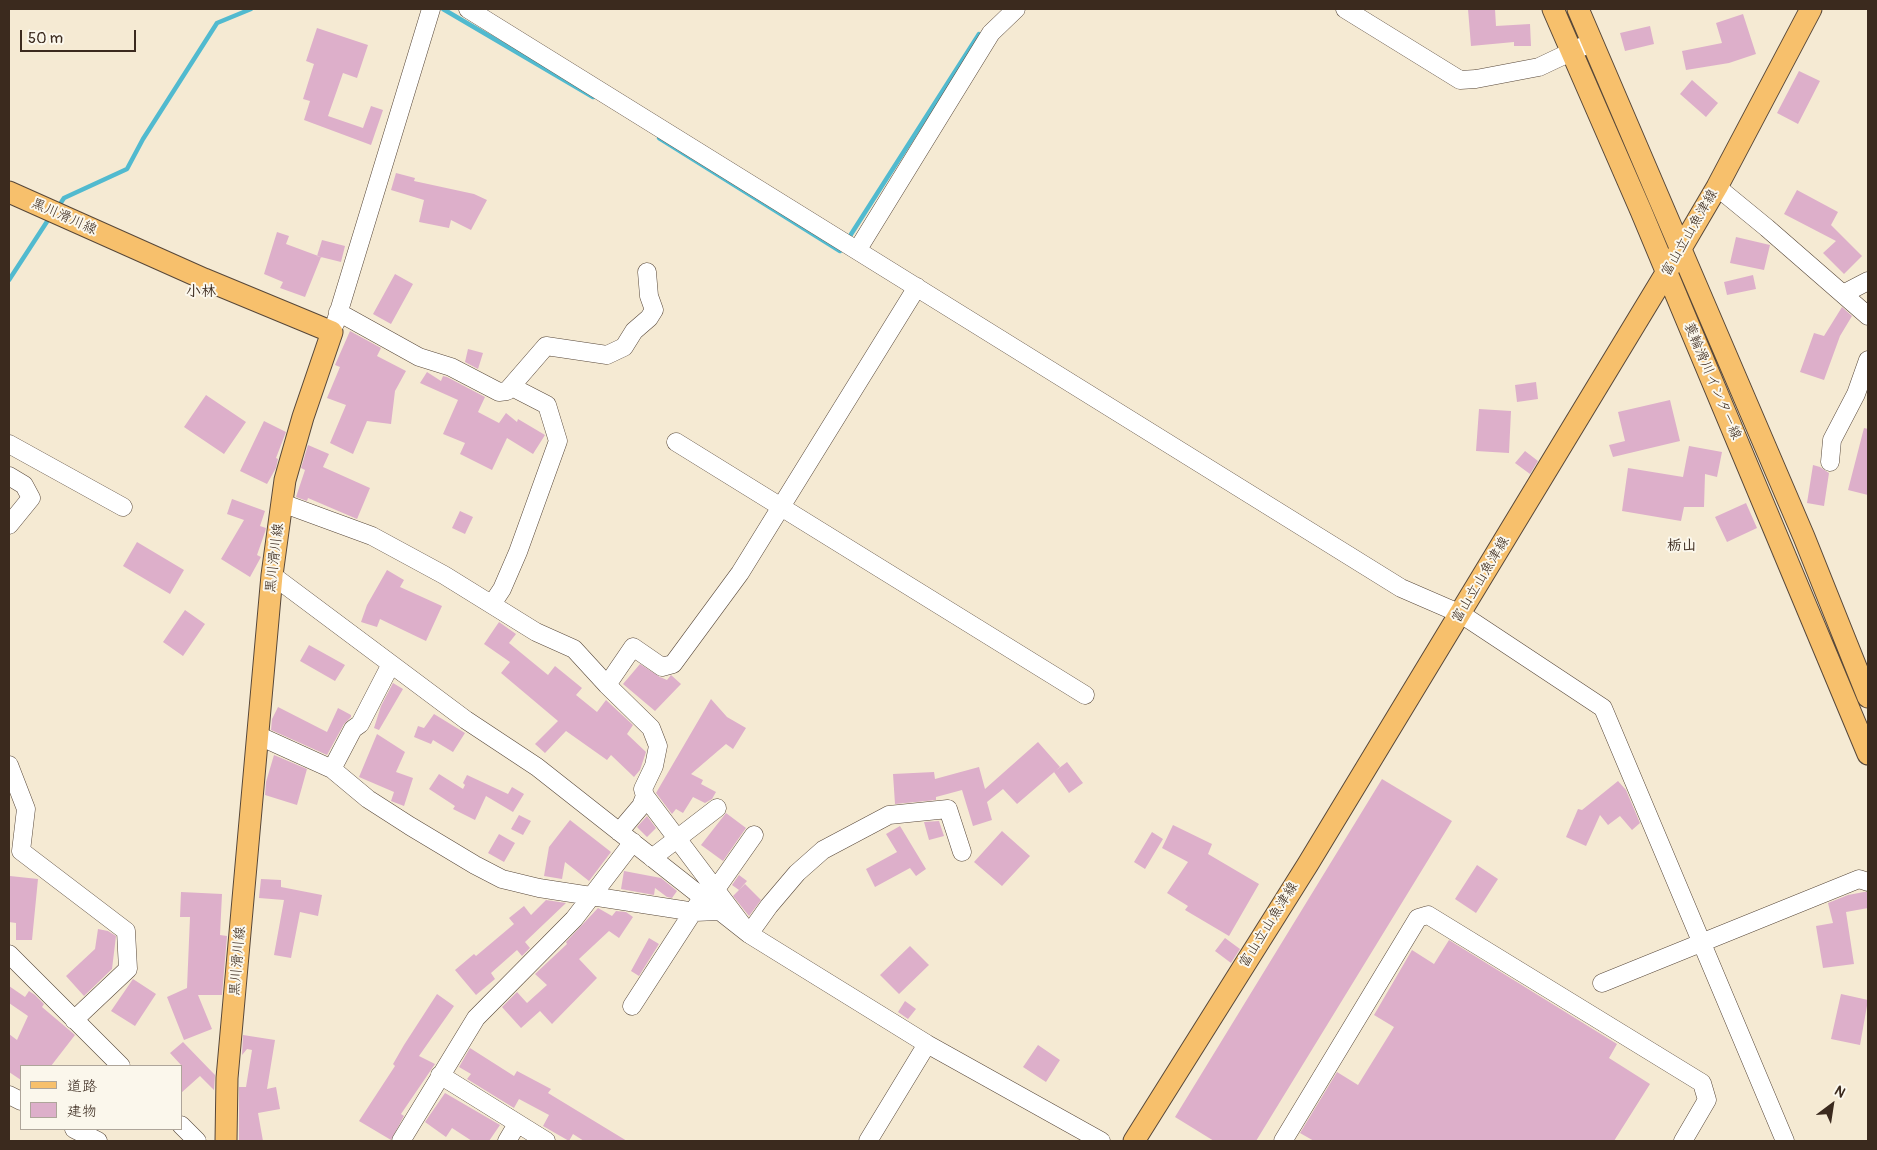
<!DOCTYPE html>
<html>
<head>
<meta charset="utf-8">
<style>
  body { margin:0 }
  #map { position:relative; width:1877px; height:1150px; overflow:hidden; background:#f5ead3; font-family:Pangolin,"Klee One",sans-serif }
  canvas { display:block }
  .frame { position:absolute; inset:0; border:10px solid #3b2a1e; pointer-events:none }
  .legend { position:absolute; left:20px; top:1065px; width:162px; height:65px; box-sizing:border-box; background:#fbf7ec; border:1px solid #aea59a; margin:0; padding:6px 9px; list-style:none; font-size:15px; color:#3b2a1e }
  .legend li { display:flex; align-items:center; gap:10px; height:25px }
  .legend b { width:25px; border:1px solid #aea59a }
  .north { position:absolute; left:1807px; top:1080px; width:50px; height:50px; -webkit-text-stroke:4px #fbf7ec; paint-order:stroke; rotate:31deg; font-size:14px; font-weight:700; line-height:20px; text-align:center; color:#3b2a1e }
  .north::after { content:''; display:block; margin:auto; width:18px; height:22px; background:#3b2a1e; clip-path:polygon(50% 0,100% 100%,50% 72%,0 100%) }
  .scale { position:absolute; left:20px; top:30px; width:116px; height:22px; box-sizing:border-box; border:2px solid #3b2a1e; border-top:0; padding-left:6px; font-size:15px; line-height:18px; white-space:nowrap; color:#3b2a1e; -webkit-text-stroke:4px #fbf7ec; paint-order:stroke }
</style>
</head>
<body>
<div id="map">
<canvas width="1877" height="1150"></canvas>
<div class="frame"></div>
<ul class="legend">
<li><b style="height:6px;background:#f7c06c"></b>道路</li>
<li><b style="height:14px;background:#ddafca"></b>建物</li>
</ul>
<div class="north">N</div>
<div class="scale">50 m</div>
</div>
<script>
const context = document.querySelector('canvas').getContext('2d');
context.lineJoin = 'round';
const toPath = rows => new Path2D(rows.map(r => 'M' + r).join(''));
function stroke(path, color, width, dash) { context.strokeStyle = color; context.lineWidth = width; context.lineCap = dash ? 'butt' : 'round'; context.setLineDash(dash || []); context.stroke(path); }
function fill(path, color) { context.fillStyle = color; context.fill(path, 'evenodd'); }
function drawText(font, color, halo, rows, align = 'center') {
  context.font = font + ' Pangolin,"Klee One",sans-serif'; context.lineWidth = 4; context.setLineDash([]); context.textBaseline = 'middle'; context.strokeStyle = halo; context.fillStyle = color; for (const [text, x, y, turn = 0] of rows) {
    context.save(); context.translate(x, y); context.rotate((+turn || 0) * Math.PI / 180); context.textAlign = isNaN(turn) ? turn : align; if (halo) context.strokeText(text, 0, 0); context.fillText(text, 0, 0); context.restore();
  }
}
const stream = toPath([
  [443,9,593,97],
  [659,138,840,251,843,245],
  [58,207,64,198,127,169,143,139,217,23,251,9],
  [848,239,979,34],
  [9,280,50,217]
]);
const building = toPath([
  [1468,9,1495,9,1496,26,1530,24,1531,46,1514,46,1514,42,1471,46],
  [1743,14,1756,54,1729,63,1686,70,1682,51,1722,43,1716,23],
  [1650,26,1654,44,1625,51,1620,33],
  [317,28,368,45,357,78,343,73,328,116,363,128,371,106,383,110,371,145,304,120,310,101,303,99,314,64,306,61],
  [1799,71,1820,81,1798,124,1777,113],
  [1692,80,1718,103,1706,117,1680,94],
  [396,173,415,178,414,181,474,194,487,200,471,230,451,220,449,228,419,222,424,200,391,190],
  [1797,190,1838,212,1831,225,1862,256,1844,274,1823,253,1836,241,1784,214],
  [277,232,289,236,286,244,321,257,305,297,280,288,283,282,264,274],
  [1736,237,1770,245,1764,270,1730,263],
  [322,240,345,246,341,262,317,256],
  [395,274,413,284,391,324,373,314],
  [1753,275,1756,289,1727,295,1724,282],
  [1842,307,1852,316,1840,336,1824,380,1800,372,1814,333,1824,336],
  [350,331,381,348,377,356,406,371,395,391,391,424,367,421,353,454,330,443,346,405,327,398,340,367,335,365],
  [468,349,483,353,478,369,465,362],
  [427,372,441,381,443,376,447,377,485,397,478,412,499,423,506,413,517,422,518,419,545,435,533,454,507,438,492,470,460,454,465,443,443,434,458,400,420,383],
  [1536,382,1538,399,1517,402,1515,385],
  [206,395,246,422,224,454,184,427],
  [1670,400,1680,441,1613,457,1609,445,1625,441,1618,412],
  [1479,409,1511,411,1509,453,1476,451],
  [264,421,286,432,276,458,278,459,276,468,267,484,240,471],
  [1864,428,1868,429,1868,495,1848,490],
  [308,445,329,454,323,467,370,488,357,519,308,498,307,501,296,497,305,470,301,468],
  [1689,446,1722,452,1717,477,1705,474,1704,507,1684,507,1681,521,1622,511,1628,468,1683,477],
  [1525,451,1538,461,1530,474,1515,463],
  [1813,465,1820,467,1829,473,1824,506,1807,503],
  [232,499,265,511,260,526,266,528,265,532,257,555,261,557,250,577,221,559,244,520,227,514],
  [1746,503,1757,528,1727,542,1715,517],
  [460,511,473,517,465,534,452,528],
  [137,542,184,570,170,594,123,566],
  [387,570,404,580,400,587,442,606,426,641,380,619,377,627,361,622,367,605],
  [185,610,205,624,183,656,163,642],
  [499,622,516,634,509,643,548,675,555,666,582,688,576,695,597,712,606,700,633,725,627,734,646,752,640,770,634,777,611,755,607,760,566,731,545,753,535,744,558,721,501,673,510,662,484,644],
  [309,645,345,665,335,681,300,661],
  [640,664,660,677,667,680,671,675,681,684,655,711,623,684],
  [393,683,403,689,379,730,374,728,381,706],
  [711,699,727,717,746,728,733,749,726,744,691,774,703,780,701,784,716,792,712,799,705,803,693,797,683,813,676,809,672,814,656,793],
  [278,707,327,732,338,708,351,715,351,717,344,724,327,755,271,730,272,719],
  [434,714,465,733,453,752,433,740,431,744,414,737,418,726,424,728],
  [377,734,405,752,396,772,413,778,404,806,391,801,394,792,359,777],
  [1038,742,1060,767,1017,804,1003,789,987,802,992,820,973,826,962,790,936,797,936,800,895,804,893,774,934,772,935,779,979,767,985,789],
  [274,755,307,769,297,805,265,795,266,782],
  [1067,762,1083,783,1069,793,1054,772],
  [439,774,463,789,465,785,463,783,467,775,508,794,512,787,524,794,513,812,486,796,475,820,453,809,455,806,429,789],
  [1382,779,1452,821,1256,1141,1214,1141,1175,1117],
  [1618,781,1626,790,1640,823,1632,830,1620,816,1608,825,1600,815,1586,846,1566,837,1578,809,1582,810],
  [726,813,746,828,723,861,701,845],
  [519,815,531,821,523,835,511,829],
  [647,816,656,828,647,837,637,827],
  [570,820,611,852,589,881,565,862,562,879,544,876,549,847],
  [939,821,944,836,929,840,924,822],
  [1173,825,1212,844,1208,854,1259,884,1229,936,1185,910,1188,906,1167,893,1188,862,1162,848],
  [900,826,926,869,916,876,910,868,875,887,866,869,897,852,886,834],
  [1002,831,1030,856,1002,886,974,862],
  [1152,832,1163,839,1145,869,1134,862],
  [499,834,515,843,504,862,488,853],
  [1477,865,1498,879,1476,913,1455,899],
  [624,871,661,878,677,891,672,898,667,897,655,888,654,895,621,889],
  [739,875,747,881,739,890,745,884,761,900,749,916,733,896,739,890,732,885],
  [10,876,38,879,32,940,16,940,16,923,9,922],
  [261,879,281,880,281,887,322,895,318,916,300,912,291,958,274,955,284,900,259,898],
  [181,892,222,894,220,935,227,936,222,995,198,995,212,1029,184,1040,167,997,187,988,190,917,180,917],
  [1864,892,1868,892,1868,908,1846,912,1854,964,1823,968,1816,926,1833,923,1828,903,1848,895],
  [546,900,566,903,525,942,530,948,522,956,517,950,491,973,495,979,476,995,455,970,474,954,476,956,514,924,509,918,524,906,531,915],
  [598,908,612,916,616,911,626,912,633,917,619,938,609,931,579,959,597,978,552,1024,540,1011,521,1028,502,1007,517,992,527,1003,547,985,535,974,567,944,566,942],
  [98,929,108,931,116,936,112,969,84,996,66,976,95,949],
  [649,938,659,944,639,976,631,971],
  [1225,938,1240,949,1231,963,1215,951],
  [1449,940,1617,1044,1609,1058,1650,1084,1614,1141,1314,1141,1300,1133,1337,1072,1358,1085,1394,1027,1374,1015,1412,950,1434,964],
  [910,946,929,965,899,994,880,975],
  [133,979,156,994,135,1026,111,1011],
  [9,986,25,997,29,991,35,995,44,1004,42,1007,75,1035,51,1066,21,1066,21,1080,9,1072,9,1034,17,1040,28,1016,9,1003],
  [437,994,454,1006,419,1056,435,1064,401,1114,404,1116,391,1140,359,1121,395,1066,393,1064,404,1045],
  [1841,994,1868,1000,1860,1045,1831,1039],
  [905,1001,916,1009,908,1019,898,1012],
  [243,1035,275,1040,267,1089,276,1087,280,1109,258,1113,263,1141,239,1141,239,1087,246,1087,252,1050,247,1049,242,1055],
  [183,1042,215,1075,214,1090,200,1076,181,1093,181,1065,170,1053],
  [1038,1045,1060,1060,1046,1082,1023,1067],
  [470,1048,514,1076,517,1071,551,1089,548,1093,627,1141,584,1141,573,1134,569,1141,543,1126,549,1115,519,1099,514,1108,467,1079,471,1074,459,1067],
  [445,1093,500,1125,489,1141,472,1141,452,1128,446,1137,425,1122]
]);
const minor = toPath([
  [468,9,1401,588,1461,614,1603,708,1785,1141],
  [1345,9,1460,80,1476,79,1539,67,1592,42],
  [1717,187,1767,228,1868,316],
  [858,249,991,33,1016,9],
  [1843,294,1868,281],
  [338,312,419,357,451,367,499,392,507,391,546,346,607,355,624,347,634,331,649,318,654,310,649,296,647,272],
  [335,324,431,9],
  [676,442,1085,695],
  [9,444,123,507],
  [1830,462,1832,440,1856,394,1868,360],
  [9,476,24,485,31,498,9,525],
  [282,503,372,536,444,575,536,632,574,649,607,685],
  [272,575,466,720,537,767,749,934,927,1044,1101,1141],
  [492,604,502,589,518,552,558,441,547,405,512,387],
  [391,664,360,724,353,729,332,769,368,799,410,826,475,865,502,879,539,888,695,912,718,911],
  [257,735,332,769],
  [9,765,26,809,21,851,126,931,128,969,74,1020],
  [645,796,749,934,769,906,797,873,823,850,889,815,948,809,962,852],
  [619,832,641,806,645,796,643,789,654,766,658,746,651,728,607,685,633,647,662,667,673,664,740,573,917,287],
  [652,858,717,808],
  [9,954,121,1066],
  [1602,983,1859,879,1868,882],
  [632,1006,702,898,716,889,754,835],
  [440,1075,546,1141],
  [9,1095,21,1101],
  [181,1125,197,1141],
  [74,1129,98,1141],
  [401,1141,476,1018,574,919,633,842],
  [507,1141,517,1124],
  [868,1141,927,1044],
  [1283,1141,1418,918,1428,915,1702,1083,1707,1100,1683,1141]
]);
const major = toPath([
  [1553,9,1641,211,1868,754],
  [1578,9,1804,537,1868,697],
  [9,192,204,279,332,332,303,417,285,480,272,575,227,1078,226,1141],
  [1134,1141,1308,864,1680,250,1717,187,1811,9]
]);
const streetNames = [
  ["黒川滑川線",64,217,24],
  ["富山立山魚津線",1690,233,-60],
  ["蓑輪滑川インター線",1712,381,67],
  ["黒川滑川線",275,558,-83],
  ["富山立山魚津線",1481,580,-59],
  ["富山立山魚津線",1269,925,-58],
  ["黒川滑川線",238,961,-85]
];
const neighbourhoodNames = [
  ["小林",201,292],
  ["栃山",1682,546]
];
stroke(stream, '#51bacf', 4.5);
fill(building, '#ddafca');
stroke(minor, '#574739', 19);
stroke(major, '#574739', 23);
stroke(minor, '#fff', 18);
stroke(major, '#f7c06c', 21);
drawText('14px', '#3b2a1e', '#fbf7ec', streetNames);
drawText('bold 15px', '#3b2a1e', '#fbf7ec', neighbourhoodNames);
</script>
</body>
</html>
